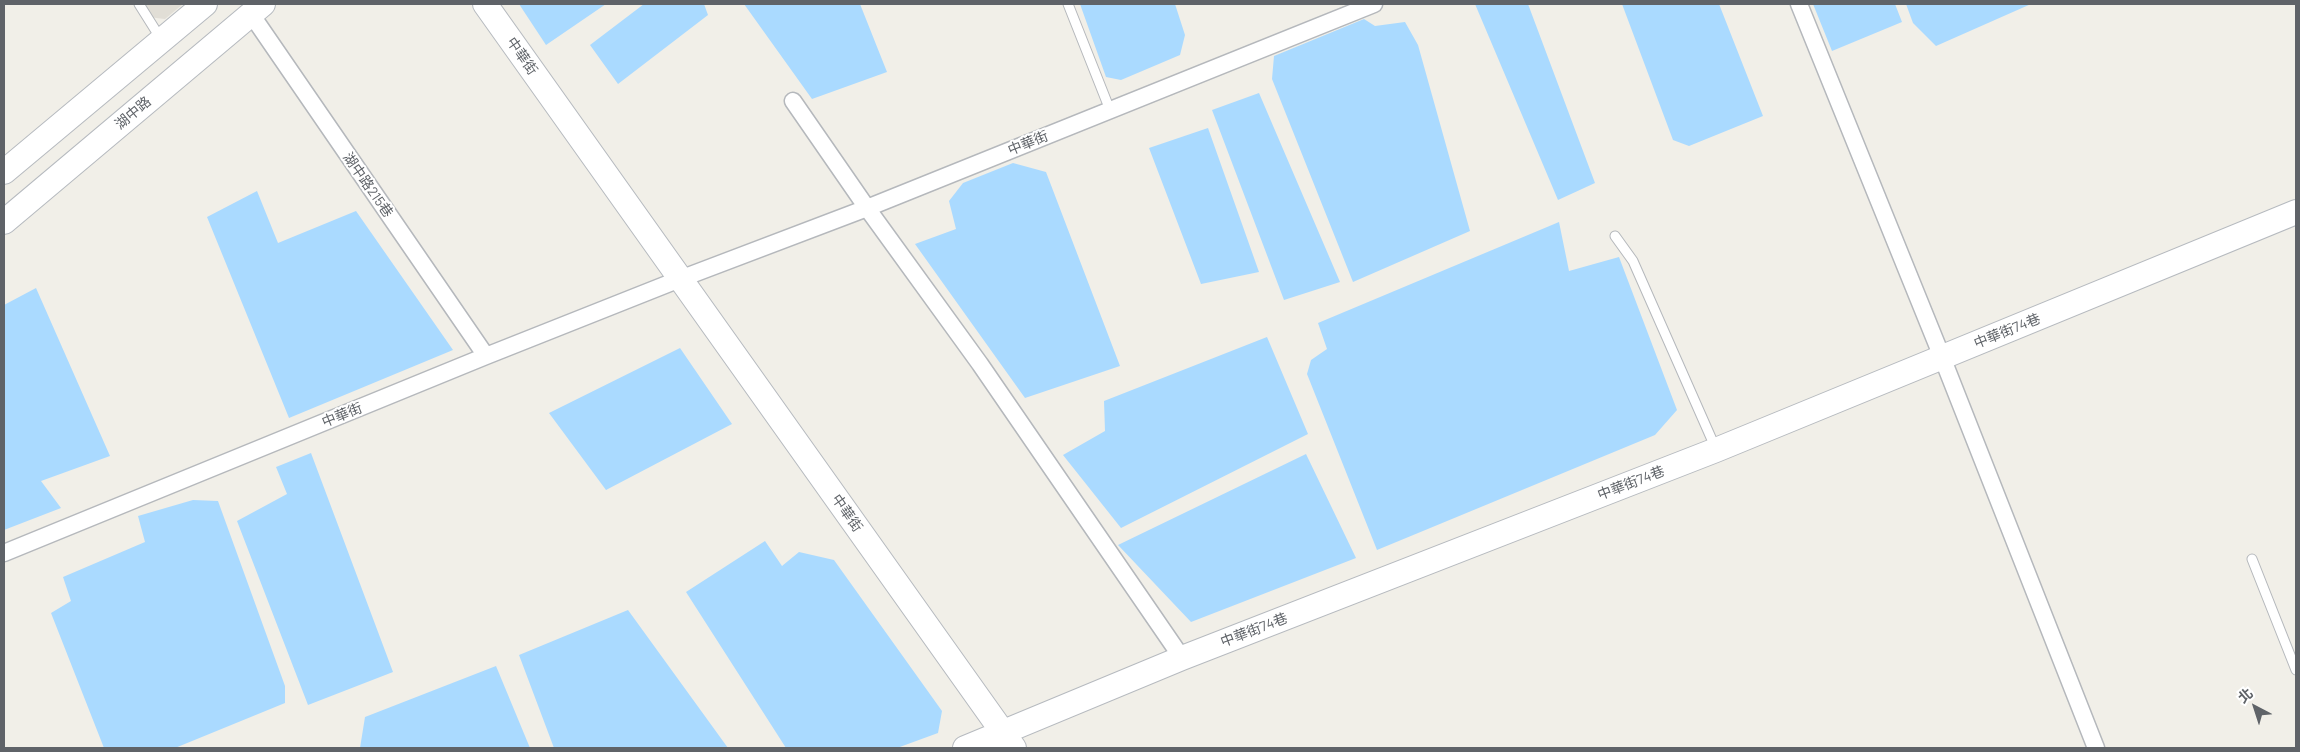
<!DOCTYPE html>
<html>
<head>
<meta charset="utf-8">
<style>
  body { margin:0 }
  #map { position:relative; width:2300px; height:752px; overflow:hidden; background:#f1efe8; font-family:Barlow,"Noto Sans TC",sans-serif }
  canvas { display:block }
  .frame { position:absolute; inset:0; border:5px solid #5f6368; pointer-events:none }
  .north { position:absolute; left:2230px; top:682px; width:50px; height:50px; -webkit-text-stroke:4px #fff; paint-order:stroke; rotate:320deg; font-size:14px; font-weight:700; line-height:20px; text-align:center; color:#5f6368 }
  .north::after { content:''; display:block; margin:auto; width:18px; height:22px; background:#5f6368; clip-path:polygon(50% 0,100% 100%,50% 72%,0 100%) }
</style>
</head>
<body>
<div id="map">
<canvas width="2300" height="752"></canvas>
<div class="frame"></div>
<div class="north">北</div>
</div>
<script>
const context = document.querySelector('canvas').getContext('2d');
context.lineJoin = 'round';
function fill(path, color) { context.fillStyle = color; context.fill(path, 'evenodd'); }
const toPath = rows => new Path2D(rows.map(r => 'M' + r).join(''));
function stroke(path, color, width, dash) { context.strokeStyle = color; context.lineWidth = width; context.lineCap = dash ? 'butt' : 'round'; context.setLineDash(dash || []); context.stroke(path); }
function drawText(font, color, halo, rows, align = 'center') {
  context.font = font + ' Barlow,"Noto Sans TC",sans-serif'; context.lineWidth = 4; context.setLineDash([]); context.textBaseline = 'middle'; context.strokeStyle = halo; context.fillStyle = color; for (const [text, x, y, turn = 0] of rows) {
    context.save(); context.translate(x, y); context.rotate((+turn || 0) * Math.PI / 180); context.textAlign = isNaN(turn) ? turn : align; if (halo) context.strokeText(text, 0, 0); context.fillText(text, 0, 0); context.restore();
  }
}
const education = toPath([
  [140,4,183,4,165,19,148,17]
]);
const water = toPath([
  [519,4,606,4,546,45],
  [644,4,704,4,708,15,618,84,590,45],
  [744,4,860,4,887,72,812,99],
  [1080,4,1175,4,1185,35,1180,55,1121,80,1106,77],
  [1475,4,1528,4,1595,183,1558,200],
  [1622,4,1719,4,1763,116,1689,146,1673,140],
  [1813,4,1895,4,1902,22,1832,51],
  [1906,4,2031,4,1936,46,1913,23],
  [1364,19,1375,26,1405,22,1418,45,1470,231,1353,282,1272,79,1274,56],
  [1259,93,1340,282,1284,300,1212,110],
  [1208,128,1259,272,1201,284,1149,148],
  [1013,163,1046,172,1120,366,1025,398,915,244,956,229,949,201,963,183],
  [257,191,278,243,356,211,453,350,289,418,207,217],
  [1559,222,1569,271,1619,257,1677,410,1655,435,1377,550,1307,374,1311,360,1327,349,1318,323],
  [36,288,110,456,41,481,61,508,4,530,4,305],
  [1267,337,1308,434,1121,528,1063,455,1105,431,1104,401],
  [680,348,732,424,606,490,549,413],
  [311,453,393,672,308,705,237,521,287,494,276,467],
  [1306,454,1356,558,1191,622,1118,545],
  [193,500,218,501,285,686,285,703,175,748,104,748,51,613,71,601,63,577,145,542,138,516],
  [765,541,782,566,799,552,834,560,942,711,938,733,897,748,786,748,686,592],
  [628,610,728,748,554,748,519,655],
  [496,666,530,748,360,748,365,717]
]);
const lane = toPath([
  [139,4,161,39],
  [1068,4,1110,110],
  [1615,236,1633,261,1716,449],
  [2252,559,2296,670]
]);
const street = toPath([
  [1799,4,1942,357,2096,748],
  [251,14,486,356],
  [793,101,867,208,980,364,1182,658],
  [4,553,486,356,680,279,867,208,1374,4]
]);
const secondary = toPath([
  [485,4,1014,748],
  [4,172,205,4],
  [4,222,263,4],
  [965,748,1182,658,1716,450,2296,212]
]);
const streetNames = [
  ["中華街",522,56,55],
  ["湖中路",133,113,-40],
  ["中華街",1028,143,-22],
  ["湖中路215巷",368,185,55],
  ["中華街74巷",2007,331,-22],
  ["中華街",342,415,-22],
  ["中華街74巷",1631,483,-21],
  ["中華街",847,513,55],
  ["中華街74巷",1254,630,-21]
];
fill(education, '#e1ded6');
fill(water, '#aadaff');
stroke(lane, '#b5b8bc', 11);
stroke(street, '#b5b8bc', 19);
stroke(secondary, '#b6babf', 26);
stroke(lane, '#fff', 9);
stroke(street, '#fff', 16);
stroke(secondary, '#fff', 24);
drawText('14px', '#5f6368', '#fff', streetNames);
</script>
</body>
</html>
